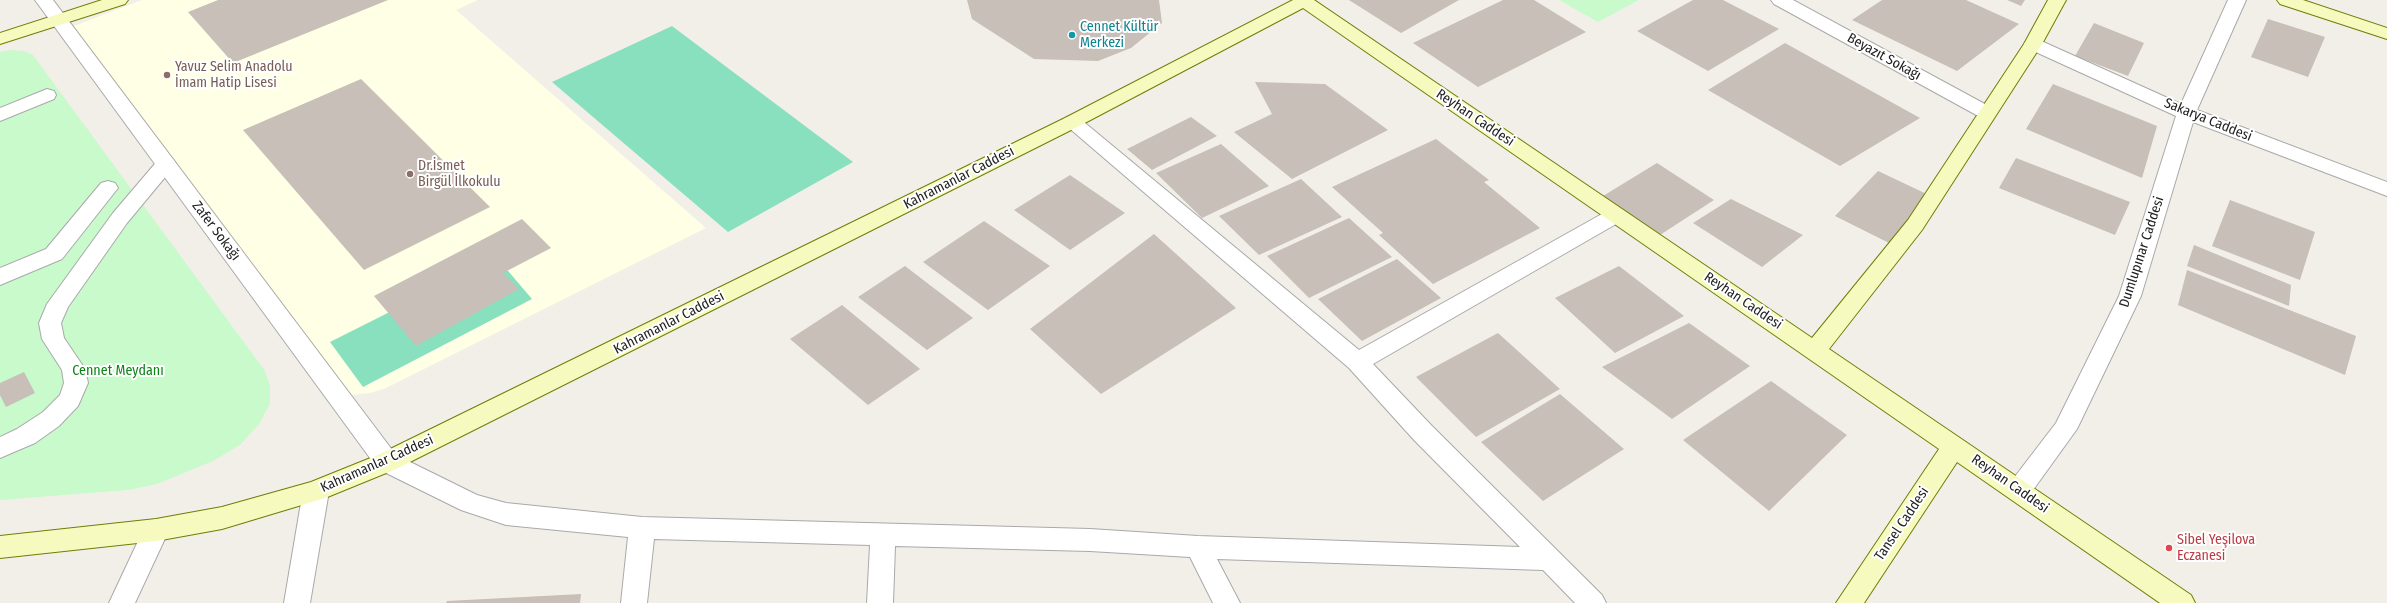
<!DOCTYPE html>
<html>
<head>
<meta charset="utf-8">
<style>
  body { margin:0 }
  canvas { display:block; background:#f2efe9 }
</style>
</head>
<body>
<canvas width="2387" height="603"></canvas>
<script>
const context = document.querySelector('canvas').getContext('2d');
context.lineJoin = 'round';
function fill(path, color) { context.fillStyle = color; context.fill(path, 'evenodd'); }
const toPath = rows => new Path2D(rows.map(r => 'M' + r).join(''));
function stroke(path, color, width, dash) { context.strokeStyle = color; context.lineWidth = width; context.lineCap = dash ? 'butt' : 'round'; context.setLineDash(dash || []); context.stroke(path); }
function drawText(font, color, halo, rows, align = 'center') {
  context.font = font + ' "Fira Sans Condensed",sans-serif'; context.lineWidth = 4; context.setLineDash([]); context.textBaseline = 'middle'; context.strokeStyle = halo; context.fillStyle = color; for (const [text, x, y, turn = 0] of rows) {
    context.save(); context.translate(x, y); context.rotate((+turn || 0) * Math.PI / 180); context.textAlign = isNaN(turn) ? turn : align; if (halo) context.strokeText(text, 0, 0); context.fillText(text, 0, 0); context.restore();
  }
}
const education = toPath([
  [142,0,478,0,456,10,706,228,386,388,370,393,350,395,61,31]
]);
const park = toPath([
  [1559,0,1639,0,1598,22],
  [10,50,24,51,33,55,265,371,270,386,270,404,259,424,240,445,213,461,157,484,128,490,0,500,0,52]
]);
const pitch = toPath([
  [672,26,853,162,728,232,552,82],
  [497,258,532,299,363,387,330,342]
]);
const building = toPath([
  [218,0,388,0,233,63,188,12],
  [967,0,1159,0,1162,23,1131,48,1098,61,1034,59,972,19],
  [1349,0,1459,0,1401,33],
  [1503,0,1534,0,1586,32,1478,87,1413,43],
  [1693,0,1723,0,1779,29,1708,71,1637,31],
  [1882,0,1966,0,2019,24,1957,71,1852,20],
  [2007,0,2025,0,2021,6],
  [2268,19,2325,37,2308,77,2251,57],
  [2094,23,2144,43,2128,76,2075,56],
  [1785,43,1920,118,1840,166,1708,90],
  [361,79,490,207,364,270,243,130],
  [1255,82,1325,84,1388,130,1292,179,1234,132,1272,114],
  [2053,84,2157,126,2142,178,2026,129],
  [1191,117,1217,136,1152,170,1127,149],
  [1436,139,1489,180,1484,182,1540,228,1433,284,1379,235,1383,233,1332,187],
  [1221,144,1269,186,1202,218,1156,173],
  [2016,158,2130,202,2115,235,1999,188],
  [1657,163,1714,200,1660,235,1603,196],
  [1878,171,1933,197,1897,247,1835,216],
  [1070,175,1125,213,1070,250,1014,210],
  [1301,179,1342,217,1259,255,1219,216],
  [1731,199,1803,235,1762,267,1693,223],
  [2230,200,2315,232,2300,280,2212,246],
  [1349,218,1392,257,1309,298,1267,256],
  [522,219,551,248,503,273,519,289,416,346,374,296],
  [984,221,1050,266,988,310,923,262],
  [1154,234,1236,308,1101,394,1030,329],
  [2194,245,2291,285,2289,306,2187,266],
  [1397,259,1441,298,1362,341,1318,299],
  [905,266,973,318,927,350,858,297],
  [1619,266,1684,316,1615,353,1555,298],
  [2187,270,2356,336,2345,375,2178,305],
  [842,305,920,369,868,405,790,339],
  [1689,323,1750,366,1672,419,1602,367],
  [1498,333,1560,389,1476,437,1416,377],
  [24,372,35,393,6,407,0,395,0,383],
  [1771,381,1847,435,1769,511,1683,440],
  [1560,394,1624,449,1543,501,1481,442],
  [581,594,580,603,446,603,447,601]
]);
const lane = toPath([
  [166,158,173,159,176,164,127,223,68,307,61,323,64,338,85,369,88,383,78,406,59,426,35,443,0,458,0,437,17,429,43,412,60,395,64,383,62,370,42,339,39,323,47,304,113,213,159,159,166,158]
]);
const street = toPath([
  [35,0,53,0,396,455,477,495,506,503,642,517,1090,529,1198,536,1520,547,1414,440,1349,368,1062,122,1065,118,1072,116,1079,118,1359,350,1609,210,1616,208,1623,210,1626,215,1623,220,1373,364,1432,426,1602,595,1606,603,1575,603,1543,570,1217,559,1240,603,1213,603,1190,557,1090,551,895,546,893,603,867,603,870,545,654,539,647,603,621,603,628,537,506,525,461,510,378,469,35,0],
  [1771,0,1793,0,1994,109,1996,113,1994,117,1987,119,1980,117,1774,4,1771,0],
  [2228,0,2246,0,2197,110,2387,182,2387,196,2193,122,2141,296,2077,429,2028,497,2019,500,2010,497,2006,490,2010,483,2056,423,2119,296,2176,116,2027,48,2024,44,2027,40,2039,40,2181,104,2228,0],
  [47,89,54,91,56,95,54,99,0,121,0,108,47,89],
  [108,181,115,183,118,188,62,259,0,285,0,268,46,249,101,183,108,181],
  [316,481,325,484,329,491,310,603,284,603,303,491,307,484,316,481],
  [156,519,165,522,169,530,135,603,109,603,147,522,156,519]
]);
const secondary = toPath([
  [102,0,128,0,125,4,0,44,0,33,102,0],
  [1293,0,1314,0,1812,338,1908,220,2024,44,2048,0,2066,0,2042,44,1922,230,1829,349,2191,595,2195,603,2160,603,1957,462,1864,603,1836,603,1939,449,1303,8,1079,126,396,469,325,498,222,529,156,541,0,558,0,536,156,519,222,507,311,482,378,455,1065,118,1293,0],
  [2277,0,2303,0,2387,28,2387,39,2280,4,2277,0]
]);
const markers = [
  [1072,35,4,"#0f9aa8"],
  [167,75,4,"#8d6e63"],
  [410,174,4,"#8d6e63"],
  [2169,548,4,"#e0444e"]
];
const cultureNames = [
  ["Cennet Kültür",1080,27],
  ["Merkezi",1080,43]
];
const streetNames = [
  ["Beyazıt Sokağı",1884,57,29],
  ["Reyhan Caddesi",1475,118,34],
  ["Sakarya Caddesi",2208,120,22],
  ["Kahramanlar Caddesi",959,178,-27],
  ["Zafer Sokağı",216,231,53],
  ["Dumlupınar Caddesi",2142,252,-72],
  ["Reyhan Caddesi",1743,301,34],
  ["Kahramanlar Caddesi",669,323,-27],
  ["Kahramanlar Caddesi",377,464,-24],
  ["Reyhan Caddesi",2010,484,35],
  ["Tansel Caddesi",1902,524,-56]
];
const educationNames = [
  ["Yavuz Selim Anadolu",175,67],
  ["İmam Hatip Lisesi",175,83],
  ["Dr.İsmet",418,166],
  ["Birgül İlkokulu",418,182]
];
const parkNames = [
  ["Cennet Meydanı",118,371]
];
const healthNames = [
  ["Sibel Yeşilova",2177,540],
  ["Eczanesi",2177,556]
];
fill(education, '#ffffe5');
fill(park, '#c8facc');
fill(pitch, '#88e0be');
fill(building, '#c7bfb8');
stroke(lane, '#a9a9a9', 2);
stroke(street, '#a9a9a9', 2);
stroke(secondary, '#707d05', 2);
fill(lane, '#fff');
fill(street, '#fff');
fill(secondary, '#f7fabf');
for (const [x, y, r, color] of markers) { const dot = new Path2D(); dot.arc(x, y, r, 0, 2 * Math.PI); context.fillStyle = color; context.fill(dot); stroke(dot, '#fff', 1.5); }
drawText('14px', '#0d838f', '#fff', cultureNames, 'left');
drawText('14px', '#222', '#fff', streetNames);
drawText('14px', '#785e54', '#fff', educationNames, 'left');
drawText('14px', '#0c8416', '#fff', parkNames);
drawText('14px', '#be3a42', '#fff', healthNames, 'left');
</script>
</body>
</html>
